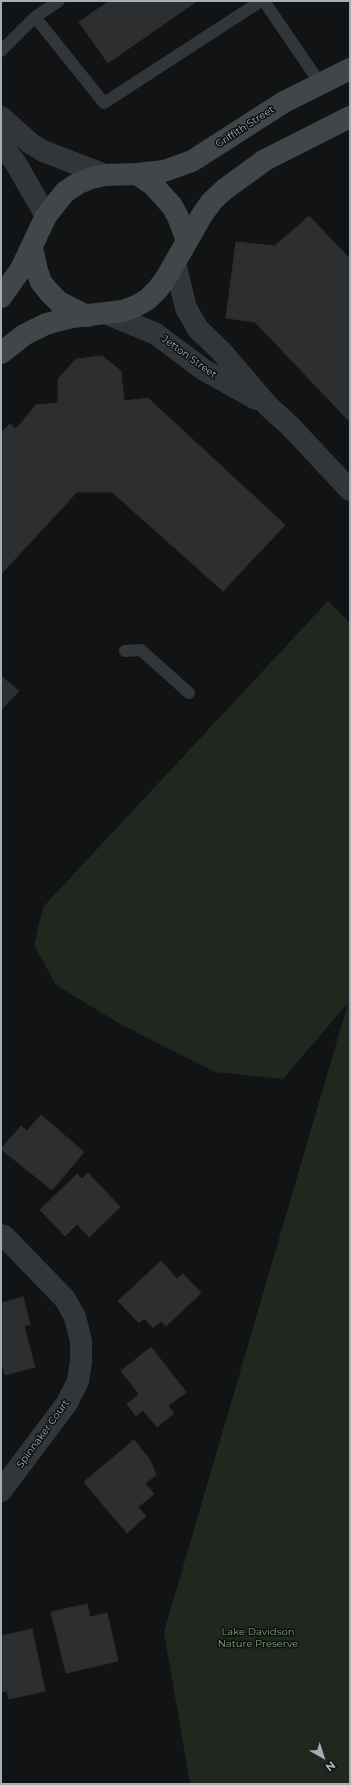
<!DOCTYPE html>
<html>
<head>
<meta charset="utf-8">
<style>
  body { margin:0 }
  #map { position:relative; width:351px; height:1785px; overflow:hidden; background:#121314; font-family:Montserrat,sans-serif }
  canvas { display:block }
  .frame { position:absolute; inset:0; border:2px solid #a4aeb5; pointer-events:none }
  .north { position:absolute; left:303px; top:1737px; width:40px; height:40px; -webkit-text-stroke:3px #0d0e0f; paint-order:stroke; rotate:141deg; font-size:11px; font-weight:700; line-height:16px; text-align:center; color:#a4aeb5 }
  .north::after { content:''; display:block; margin:auto; width:14px; height:18px; background:#a4aeb5; clip-path:polygon(50% 0,100% 100%,50% 72%,0 100%) }
</style>
</head>
<body>
<div id="map">
<canvas width="351" height="1785"></canvas>
<div class="frame"></div>
<div class="north">N</div>
</div>
<script>
const context = document.querySelector('canvas').getContext('2d');
context.lineJoin = 'round';
function fill(path, color) { context.fillStyle = color; context.fill(path, 'evenodd'); }
const toPath = rows => new Path2D(rows.map(r => 'M' + r).join(''));
function stroke(path, color, width, dash) { context.strokeStyle = color; context.lineWidth = width; context.lineCap = dash ? 'butt' : 'round'; context.setLineDash(dash || []); context.stroke(path); }
function drawText(font, color, halo, rows, align = 'center') {
  context.font = font + ' Montserrat,sans-serif'; context.lineWidth = 3; context.setLineDash([]); context.textBaseline = 'middle'; context.strokeStyle = halo; context.fillStyle = color; for (const [text, x, y, turn = 0] of rows) {
    context.save(); context.translate(x, y); context.rotate((+turn || 0) * Math.PI / 180); context.textAlign = isNaN(turn) ? turn : align; if (halo) context.strokeText(text, 0, 0); context.fillText(text, 0, 0); context.restore();
  }
}
const green = toPath([
  [328,601,350,623,350,1784,190,1784,164,1632,348,1003,283,1079,215,1072,120,1024,56,985,34,945,43,907]
]);
const building = toPath([
  [109,1,197,1,108,63,79,22,109,1],
  [309,216,350,259,350,422,255,322,226,318,236,242,275,246,309,216],
  [102,356,121,371,124,401,148,398,285,525,223,591,112,492,77,492,1,574,1,433,10,424,16,429,36,405,58,403,58,379,76,359,102,356],
  [1,676,19,691,1,710,1,676],
  [41,1115,84,1152,52,1190,1,1149,21,1126,27,1131,41,1115],
  [88,1173,120,1207,89,1237,77,1224,65,1236,40,1210,77,1174,82,1179,88,1173],
  [161,1261,177,1279,183,1274,201,1293,166,1326,161,1321,153,1328,144,1318,139,1323,118,1301,161,1261],
  [23,1297,30,1324,24,1326,35,1367,5,1375,3,1367,1,1368,1,1303,23,1297],
  [151,1347,186,1392,168,1406,174,1413,157,1427,143,1410,136,1416,127,1404,139,1394,121,1371,151,1347],
  [134,1440,150,1460,156,1475,145,1483,154,1494,138,1507,146,1516,127,1533,84,1482,134,1440],
  [87,1604,90,1617,107,1613,118,1661,66,1673,51,1612,87,1604],
  [32,1629,45,1691,9,1699,7,1691,1,1692,1,1636,32,1629]
]);
const lane = toPath([
  [264,1,320,83],
  [35,17,104,103,261,1],
  [1,51,35,17,59,1],
  [125,651,141,650,189,693]
]);
const street = toPath([
  [1,117,30,143,43,151,105,175],
  [1,144,15,162,46,216],
  [175,263,186,308,198,329,221,351,268,406,290,426,350,490],
  [108,314,156,334,204,370,256,399],
  [1,1235,4,1236,65,1299,75,1317,81,1341,81,1362,78,1381,67,1403,1,1491]
]);
const secondary = toPath([
  [137,174,153,185,172,206,178,217,187,241],
  [32,247,37,270,41,282,49,292,59,302,87,316],
  [1,297,21,269,46,216,65,192,77,184,91,178,105,175,137,174,164,171,192,161,284,102,350,69],
  [1,353,24,335,46,324,72,317,123,311,136,306,148,299,158,289,166,278,202,215,212,201,225,189,265,160,350,117]
]);
const streetNames = [
  ["Griffith Street",245,127,-33],
  ["Jetton Street",189,357,36],
  ["Spinnaker Court",43,1434,-54]
];
const parkNames = [
  ["Lake Davidson",258,1632],
  ["Nature Preserve",258,1644]
];
fill(green, '#1f271f');
fill(building, '#2d2e30');
stroke(building, '#2c2d30', 1);
stroke(lane, '#333639', 12);
stroke(street, '#333639', 22);
stroke(secondary, '#414649', 22);
drawText('10px', '#a4aeb5', '#0d0e0f', streetNames);
drawText('10px', '#83a07a', '#0d0e0f', parkNames);
</script>
</body>
</html>
